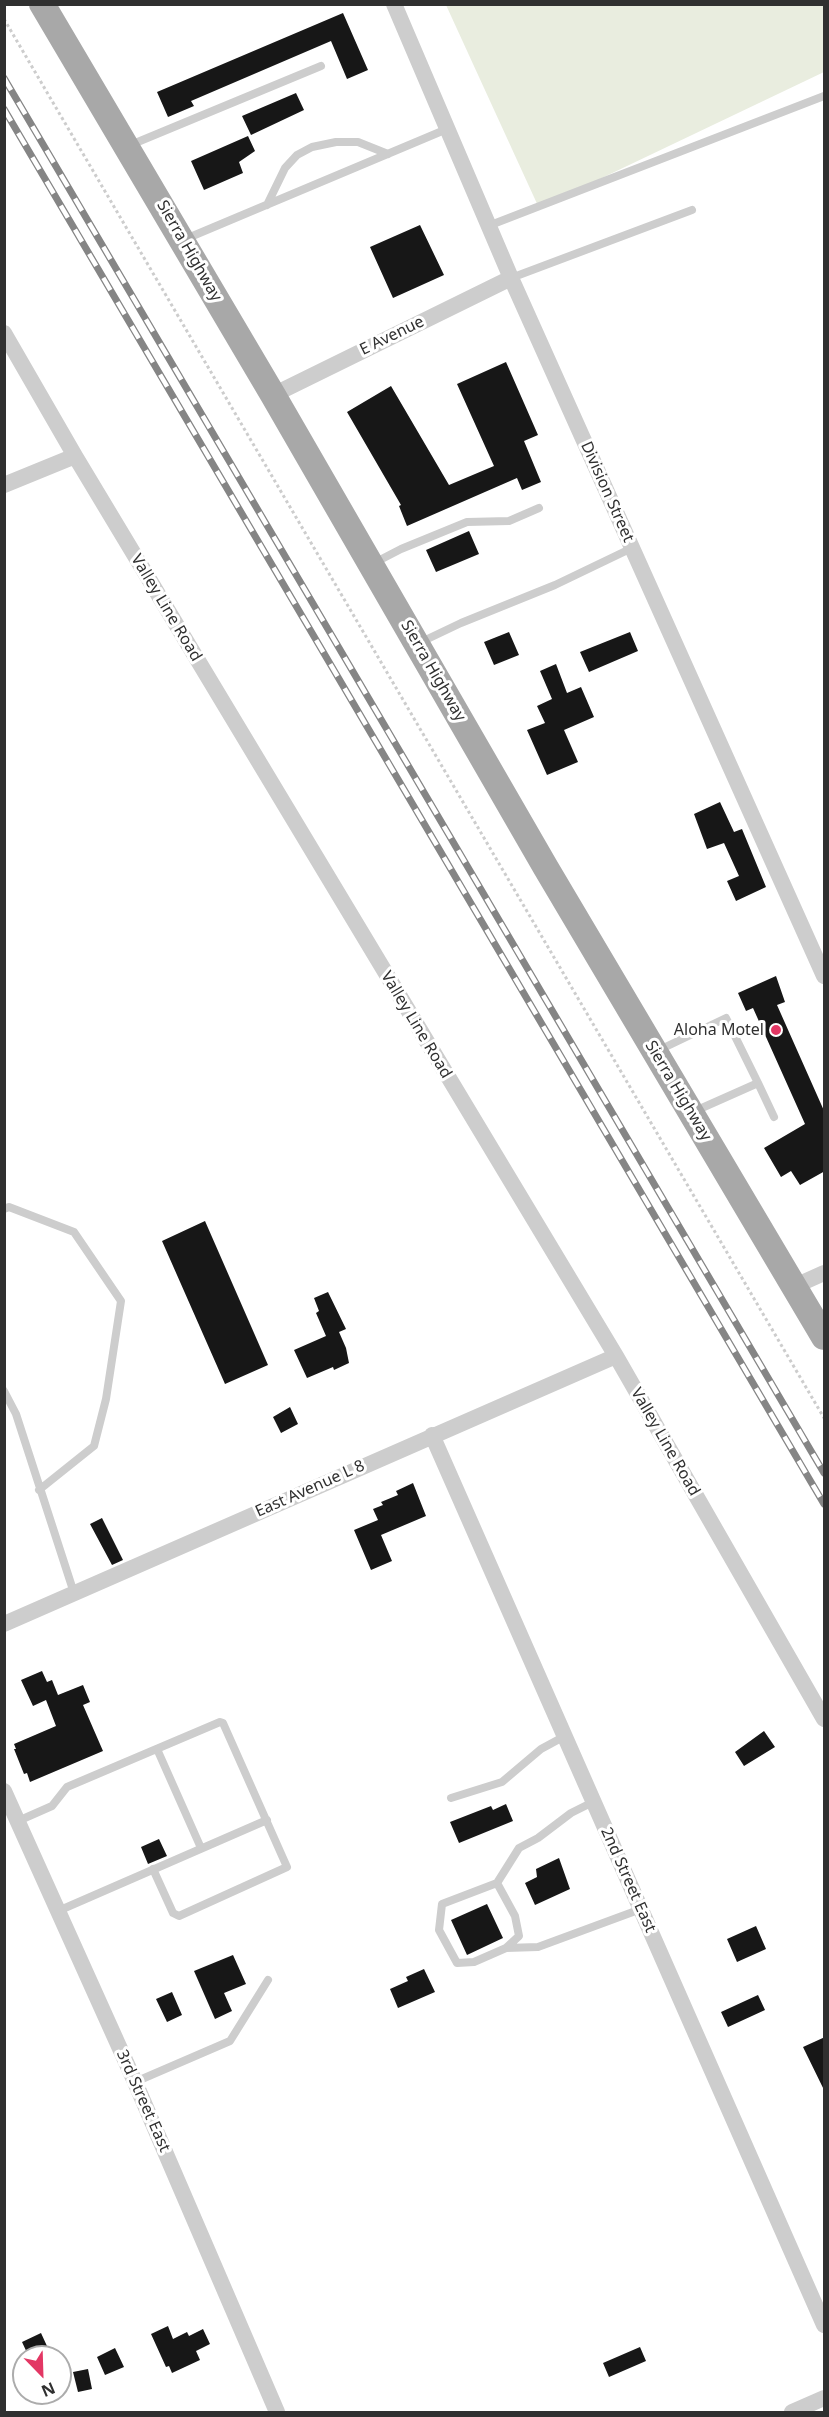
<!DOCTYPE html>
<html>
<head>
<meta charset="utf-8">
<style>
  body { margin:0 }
  #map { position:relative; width:829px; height:2417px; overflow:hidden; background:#fff; font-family:"Noto Sans",sans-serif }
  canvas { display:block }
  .frame { position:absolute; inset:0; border:6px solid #303030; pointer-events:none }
  .north { position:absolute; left:12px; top:2345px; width:60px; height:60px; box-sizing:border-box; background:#fff; border:2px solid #acacac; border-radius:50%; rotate:157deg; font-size:16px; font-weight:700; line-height:24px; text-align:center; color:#303030 }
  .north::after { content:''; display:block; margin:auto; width:21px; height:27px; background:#e33764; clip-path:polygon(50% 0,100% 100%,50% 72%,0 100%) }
</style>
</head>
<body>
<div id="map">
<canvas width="829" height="2417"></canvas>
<div class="frame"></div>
<div class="north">N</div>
</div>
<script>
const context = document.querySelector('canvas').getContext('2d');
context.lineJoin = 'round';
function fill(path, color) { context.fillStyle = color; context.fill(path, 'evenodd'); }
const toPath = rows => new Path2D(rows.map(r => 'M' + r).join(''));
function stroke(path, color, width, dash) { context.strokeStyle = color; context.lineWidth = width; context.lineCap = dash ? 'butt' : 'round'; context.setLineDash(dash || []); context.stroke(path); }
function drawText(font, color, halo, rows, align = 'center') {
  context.font = font + ' "Noto Sans",sans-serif'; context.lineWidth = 6; context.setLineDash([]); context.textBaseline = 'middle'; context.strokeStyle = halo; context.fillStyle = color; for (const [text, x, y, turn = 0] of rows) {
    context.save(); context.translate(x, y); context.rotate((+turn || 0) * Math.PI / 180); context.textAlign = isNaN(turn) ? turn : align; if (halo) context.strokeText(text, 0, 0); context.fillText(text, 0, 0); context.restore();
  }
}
const green = toPath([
  [446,5,824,5,824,72,539,208]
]);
const building = toPath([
  [343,13,368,70,347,79,331,41,191,101,194,106,168,117,157,92],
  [296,93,304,110,251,135,242,116],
  [248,136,255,151,239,162,243,173,204,190,191,161],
  [420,225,444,275,393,298,370,247],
  [506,362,538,435,524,441,541,482,522,490,517,478,407,526,399,506,401,505,347,412,391,386,449,485,494,466,457,384],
  [469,531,479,554,436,572,426,550],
  [509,632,519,655,494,665,484,642],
  [630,632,638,651,589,672,580,652],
  [556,664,567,693,581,687,594,717,564,730,578,762,547,775,527,730,545,723,537,706,552,699,540,671],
  [720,802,734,832,742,829,766,887,736,901,727,881,739,876,724,843,707,849,694,814],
  [776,976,785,1002,777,1005,825,1113,825,1171,800,1185,791,1171,781,1177,764,1148,805,1124,753,1008,746,1011,738,993],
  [205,1221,268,1365,225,1384,162,1241],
  [328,1292,346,1329,339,1332,346,1348,349,1363,334,1370,333,1367,307,1378,294,1350,326,1336,316,1313,319,1311,314,1298],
  [290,1407,298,1424,281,1433,273,1417],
  [413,1483,426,1516,381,1535,392,1561,371,1570,354,1530,378,1520,373,1509,383,1505,381,1502,398,1495,396,1491],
  [102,1518,123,1560,112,1565,90,1524],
  [42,1671,47,1682,52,1680,58,1695,83,1685,90,1702,83,1705,103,1751,30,1782,27,1773,24,1774,14,1749,16,1749,14,1744,56,1726,46,1700,33,1706,21,1680],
  [764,1731,775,1747,744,1766,735,1752],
  [506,1804,513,1821,459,1843,450,1822,491,1806,493,1810],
  [159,1839,167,1856,148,1864,141,1847],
  [559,1858,570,1889,535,1905,525,1883,537,1877,536,1869],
  [487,1904,503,1938,467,1955,451,1920],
  [756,1926,766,1949,737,1962,727,1939],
  [233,1955,246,1984,224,1993,232,2011,215,2019,194,1971],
  [424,1969,435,1992,398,2008,390,1989,408,1981,406,1977],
  [172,1992,182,2015,167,2022,156,1999],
  [758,1995,765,2010,728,2027,721,2012],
  [825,2037,825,2092,803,2047],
  [168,2326,173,2339,187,2332,189,2336,203,2329,210,2344,196,2351,200,2360,172,2373,169,2366,166,2367,151,2334],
  [41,2333,52,2357,29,2357,22,2342],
  [640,2347,646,2361,609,2377,603,2363],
  [115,2348,124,2367,105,2375,97,2357],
  [88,2369,92,2389,78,2392,73,2372]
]);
const path = toPath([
  [4,19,824,1418]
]);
const service = toPath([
  [128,146,321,66],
  [267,205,285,168,297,155,312,147,336,142,358,142,388,154],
  [488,226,824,96],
  [183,240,447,129],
  [511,278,692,210],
  [374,563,401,549,467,522,509,521,539,508],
  [419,643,461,623,555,585,632,548],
  [657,1051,726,1018,758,1083,695,1111],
  [758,1083,774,1117],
  [4,1209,9,1207,74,1232,121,1301,106,1399,94,1446,39,1490],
  [4,1391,16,1414,74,1593],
  [157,1749,201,1848],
  [451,1798,502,1782,541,1749,565,1736],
  [18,1821,52,1806,67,1787,220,1722,223,1723,287,1867,179,1916,173,1913,153,1869],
  [497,1883,515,1916,519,1936,506,1948,474,1962,457,1963,439,1930,442,1904,497,1883,519,1848,538,1838,571,1813,593,1802],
  [58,1911,267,1820],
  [506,1948,538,1947,641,1909],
  [135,2082,230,2041,268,1980]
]);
const minor = toPath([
  [394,4,511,278,824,976],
  [4,333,75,456,616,1356,824,1719],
  [273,395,511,278],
  [4,485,75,456],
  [795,1286,824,1273],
  [432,1435,824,2325],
  [4,1624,616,1356],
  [4,1791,135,2082,277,2412],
  [792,2412,824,2398]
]);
const primary = toPath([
  [42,4,273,395,546,868,824,1337]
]);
const rail = toPath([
  [4,78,824,1473],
  [4,109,824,1504]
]);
const markers = [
  [776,1030,6,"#e33764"]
];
const streetNames = [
  ["Sierra Highway",189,251,60],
  ["E Avenue",392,336,-26],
  ["Division Street",607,492,66],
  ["Valley Line Road",166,608,59],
  ["Sierra Highway",433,671,60],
  ["Valley Line Road",416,1025,59],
  ["Sierra Highway",678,1091,59],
  ["Valley Line Road",665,1442,60],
  ["East Avenue L 8",310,1489,-24],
  ["2nd Street East",628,1880,66],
  ["3rd Street East",143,2101,66]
];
const poiNames = [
  ["Aloha Motel",764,1030]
];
fill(green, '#e9eddf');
fill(building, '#171717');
stroke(path, '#cdcdcd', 3, [3, 3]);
stroke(service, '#cdcdcd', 8);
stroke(minor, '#cdcdcd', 16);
stroke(primary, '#a8a8a8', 26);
stroke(rail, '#858585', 7);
stroke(rail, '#fff', 4.5, [14]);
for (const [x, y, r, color] of markers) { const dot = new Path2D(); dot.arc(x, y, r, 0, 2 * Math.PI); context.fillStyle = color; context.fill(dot); stroke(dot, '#fff', 2); }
drawText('16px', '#303030', '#fff', streetNames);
drawText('16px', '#303030', '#fff', poiNames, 'right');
</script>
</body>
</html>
